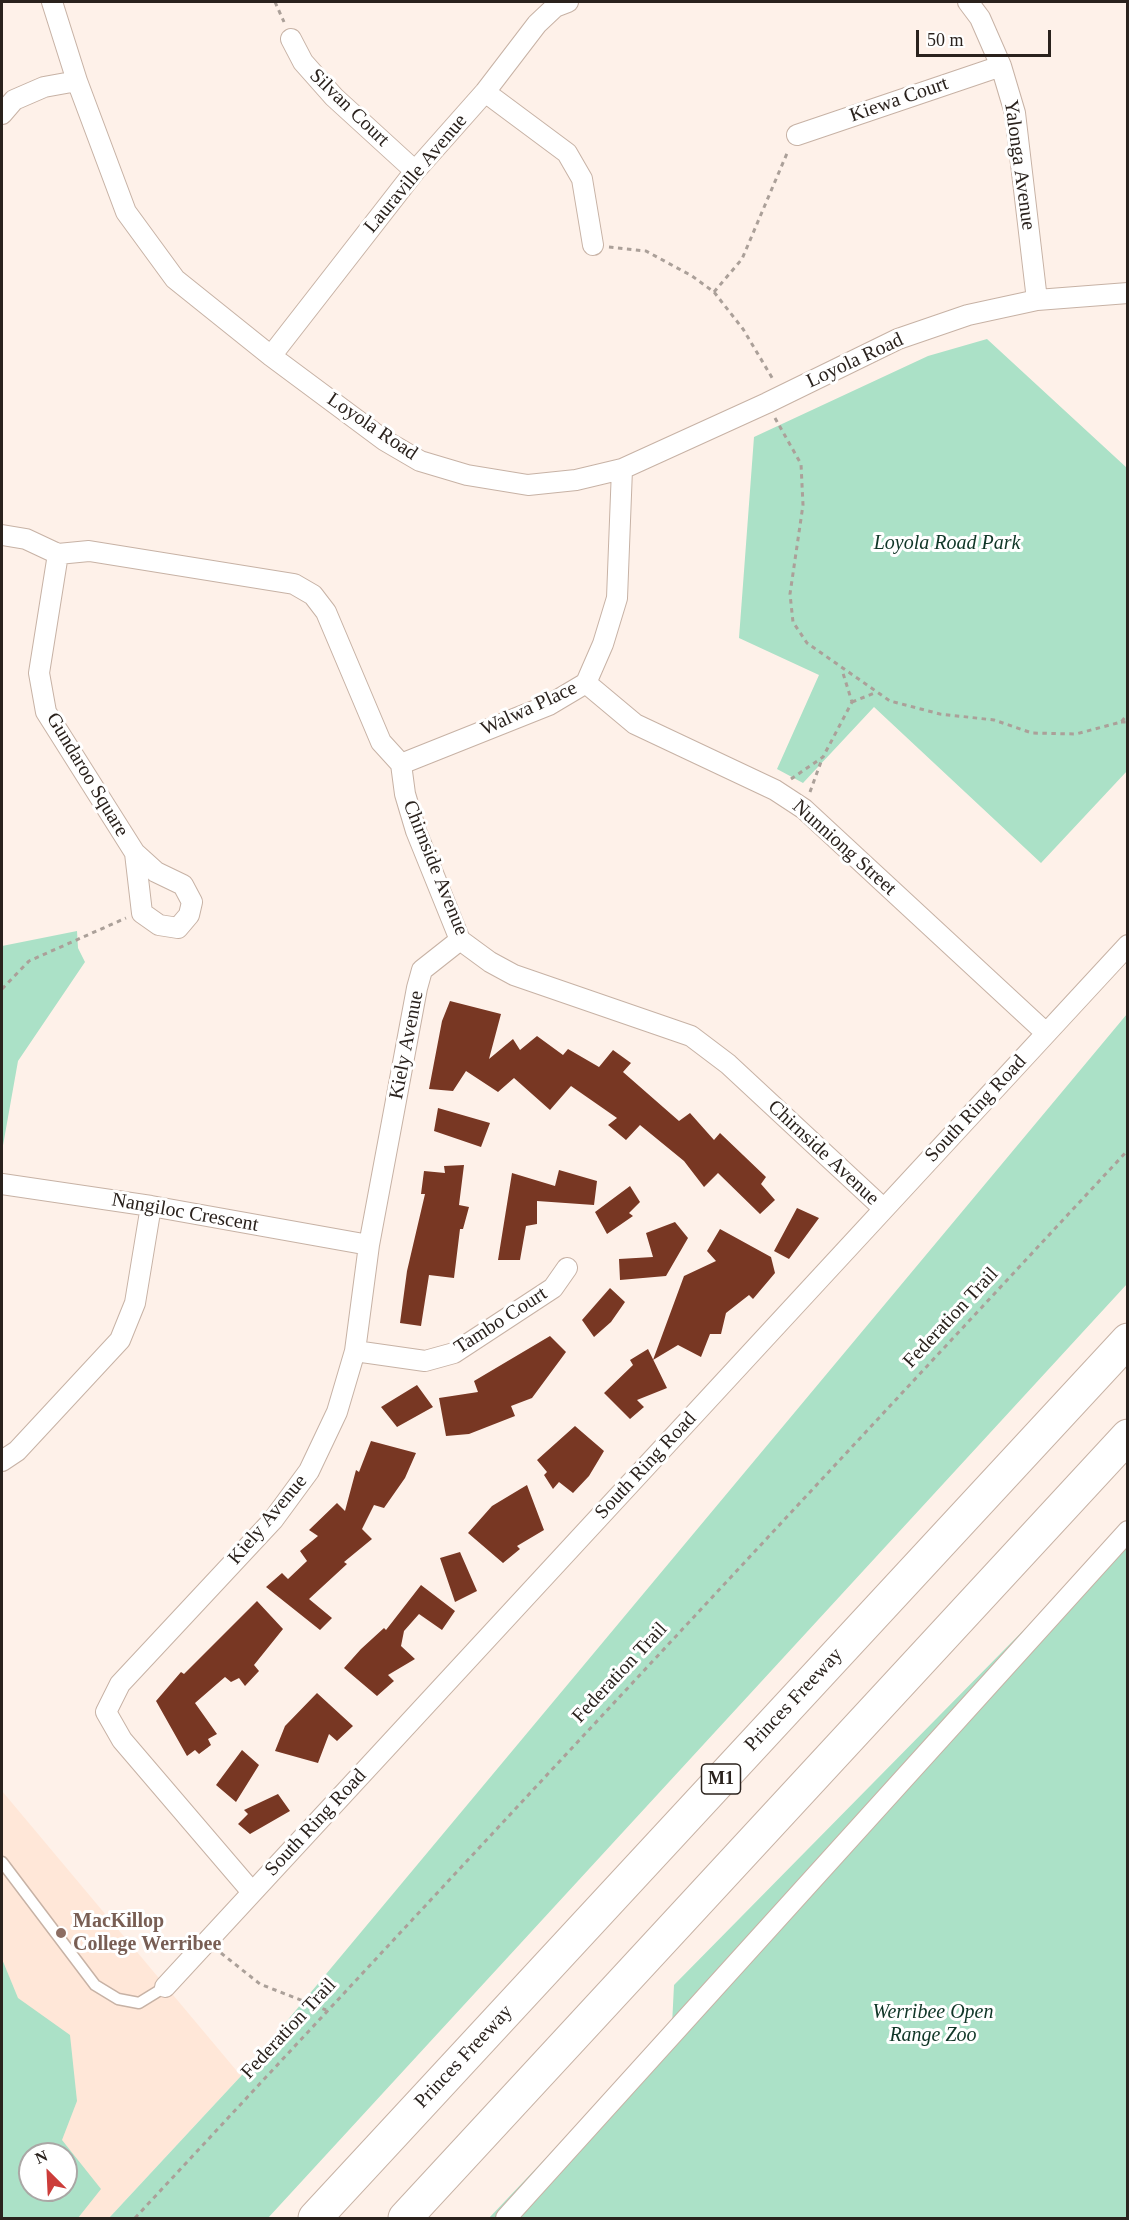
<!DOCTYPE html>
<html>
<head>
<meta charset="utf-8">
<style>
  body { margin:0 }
  #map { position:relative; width:1129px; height:2220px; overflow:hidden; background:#fef1e9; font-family:Georgia,serif }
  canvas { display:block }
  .frame { position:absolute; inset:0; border:3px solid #2a221d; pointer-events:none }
  .north { position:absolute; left:18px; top:2142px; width:60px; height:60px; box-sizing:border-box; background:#fff; border:2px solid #aaa7a5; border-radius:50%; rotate:336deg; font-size:16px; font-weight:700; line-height:24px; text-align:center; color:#2a221d }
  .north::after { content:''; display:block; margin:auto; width:21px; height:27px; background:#cc3d3a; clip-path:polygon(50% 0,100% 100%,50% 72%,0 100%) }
  .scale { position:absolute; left:916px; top:30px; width:135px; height:27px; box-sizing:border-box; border:3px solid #2a221d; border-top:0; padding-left:8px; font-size:18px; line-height:21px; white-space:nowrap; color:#2a221d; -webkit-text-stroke:4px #fff; paint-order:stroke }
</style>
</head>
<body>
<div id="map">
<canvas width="1129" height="2220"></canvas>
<div class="frame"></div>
<div class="north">N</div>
<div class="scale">50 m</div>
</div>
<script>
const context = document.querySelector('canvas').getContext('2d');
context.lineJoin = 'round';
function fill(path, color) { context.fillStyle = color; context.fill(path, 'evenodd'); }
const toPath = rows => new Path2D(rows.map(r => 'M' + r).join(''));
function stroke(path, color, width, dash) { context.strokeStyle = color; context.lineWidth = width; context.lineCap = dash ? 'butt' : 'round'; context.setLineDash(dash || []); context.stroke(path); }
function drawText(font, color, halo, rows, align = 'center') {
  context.font = font + ' Georgia,serif'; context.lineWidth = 6; context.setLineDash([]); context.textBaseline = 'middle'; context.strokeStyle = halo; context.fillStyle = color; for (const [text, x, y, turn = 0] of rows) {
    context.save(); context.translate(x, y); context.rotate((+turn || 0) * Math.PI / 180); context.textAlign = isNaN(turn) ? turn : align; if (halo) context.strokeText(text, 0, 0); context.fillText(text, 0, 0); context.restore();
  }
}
const built = toPath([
  [2,1791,241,2076,109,2218,2,2218],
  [30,2154,66,2154,66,2190,30,2190]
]);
const green = toPath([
  [987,339,1127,468,1127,771,1041,863,874,707,803,783,777,769,819,675,739,638,754,437,928,356],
  [77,931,78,948,85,962,18,1061,2,1151,2,946],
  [1127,1014,1127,1284,268,2218,109,2218,241,2076],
  [1127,1520,1127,2218,489,2218,672,2025,674,1985,1070,1583],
  [2,1959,18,1998,70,2035,77,2101,62,2140,101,2189,78,2218,2,2218],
  [30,2154,66,2154,66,2190,30,2190]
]);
const building = toPath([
  [450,1001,501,1014,489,1059,513,1039,520,1050,537,1036,563,1055,568,1049,599,1067,613,1050,631,1063,623,1072,679,1121,690,1113,714,1140,720,1133,766,1177,761,1184,775,1200,760,1214,718,1173,704,1187,684,1161,640,1125,626,1140,608,1125,617,1118,571,1086,550,1110,514,1078,498,1092,466,1071,453,1091,429,1089,442,1021],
  [438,1108,490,1123,481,1147,434,1131],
  [464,1165,459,1205,469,1207,463,1229,460,1229,454,1278,429,1275,421,1326,400,1323,407,1271,425,1194,421,1194,424,1171,445,1173,444,1166],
  [559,1170,597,1181,594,1205,537,1201,537,1224,526,1226,520,1260,498,1260,512,1173,555,1186],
  [630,1186,640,1202,629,1213,633,1216,607,1234,595,1212],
  [797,1208,819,1218,789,1259,774,1251],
  [675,1222,688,1238,666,1276,620,1280,619,1259,653,1257,646,1233],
  [720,1229,771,1257,775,1273,753,1299,749,1295,726,1313,721,1334,710,1334,701,1357,678,1345,653,1360,684,1276,716,1261,707,1251],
  [610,1288,625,1302,611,1322,594,1337,582,1320],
  [550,1336,566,1352,532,1398,511,1406,515,1416,469,1434,446,1436,439,1398,478,1392,474,1381],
  [648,1349,667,1388,637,1400,644,1407,630,1419,604,1393,633,1365,630,1360],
  [417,1385,433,1407,397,1427,381,1407],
  [575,1426,604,1451,589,1476,573,1493,559,1482,553,1489,544,1475,547,1472,537,1460],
  [371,1441,416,1453,405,1478,384,1508,374,1505,362,1529,372,1539,344,1562,347,1564,309,1599,332,1618,320,1630,266,1587,282,1573,288,1579,307,1561,300,1551,318,1536,309,1530,337,1503,345,1511,356,1470,359,1472],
  [527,1485,544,1530,517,1546,520,1549,503,1563,468,1533,492,1506],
  [460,1552,477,1591,455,1602,440,1558],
  [421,1585,455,1611,442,1630,419,1614,404,1631,401,1646,415,1659,388,1675,394,1681,377,1696,344,1668,361,1649,384,1628,386,1630],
  [257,1601,283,1629,254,1665,259,1671,245,1686,239,1678,231,1682,225,1677,195,1703,217,1734,208,1739,211,1745,199,1754,195,1750,187,1756,156,1701,181,1672,184,1674],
  [317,1693,353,1726,337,1741,329,1734,318,1763,275,1751,285,1726],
  [242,1750,259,1765,236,1802,216,1785],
  [278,1794,290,1811,250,1834,238,1824,248,1814,244,1810]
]);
const path = toPath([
  [275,2,284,22],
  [609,247,646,251,692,276,714,292,743,329,774,381],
  [714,292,742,259,788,151],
  [775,418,801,464,803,505,790,594,793,622,807,643,890,701,940,714,994,720,1032,733,1076,734,1121,722,1128,714],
  [852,702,877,692],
  [1121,722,1128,722],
  [791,779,823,757,852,702,842,670],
  [810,792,822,759],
  [2,989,29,961,126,918],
  [221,1953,260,1984,326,2010],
  [135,2218,1128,1150]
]);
const service = toPath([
  [2,1862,95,1985,118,1999,139,2003,165,1987]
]);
const minor = toPath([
  [52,2,77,81,126,212,175,279,271,356,384,440,420,461,467,475,528,485,576,480,622,469,767,403,898,339,968,315,1037,300,1128,293],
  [968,2,980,18,1001,66,1015,113,1037,300],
  [291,39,303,62,334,97,415,171],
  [485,92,567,153,582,179,593,245],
  [2,114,14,100,44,87,77,81],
  [797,135,1001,66],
  [271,356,415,171,485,92,537,24,555,7,568,2],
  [2,535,26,539,58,554,89,551,294,584,313,595,326,612,381,742,401,764,405,794,416,831,460,940,490,962,514,975,691,1036,728,1064,884,1209],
  [58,554,39,673,46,712,135,853,142,913,159,925,178,928,189,915,192,902,183,885,156,872,135,853],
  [586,683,635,724,775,790,804,809,1046,1033],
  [401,764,549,705,586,683,603,644,617,598,622,469],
  [2,1184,151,1206,369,1245],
  [355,1351,425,1361,454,1353,553,1288,567,1268],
  [2,1461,17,1451,120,1340,135,1303,151,1206],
  [252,1892,122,1740,106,1712,120,1684,273,1520,309,1471,337,1412,355,1351,369,1245,417,988,422,970,460,940],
  [165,1987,1128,945],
  [506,2218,1128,1531]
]);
const motorway = toPath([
  [315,2218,1128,1340],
  [405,2218,1128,1436]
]);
const markers = [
  [61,1933,6,"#8d6e63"]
];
const shields = [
  [721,1779,39]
];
const shieldNames = [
  ["M1",721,1779]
];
const streetNames = [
  ["Kiewa Court",899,100,-19],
  ["Silvan Court",349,108,44],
  ["Yalonga Avenue",1019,165,82],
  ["Lauraville Avenue",416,174,-50],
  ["Loyola Road",855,361,-25],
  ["Loyola Road",372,427,34],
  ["Walwa Place",529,709,-25],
  ["Gundaroo Square",87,775,59],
  ["Nunniong Street",844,848,42],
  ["Chirnside Avenue",435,868,68],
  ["Kiely Avenue",407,1045,-79],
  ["South Ring Road",976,1109,-47],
  ["Chirnside Avenue",823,1153,43],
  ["Nangiloc Crescent",185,1213,10],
  ["Federation Trail",951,1318,-47],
  ["Tambo Court",501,1321,-33],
  ["South Ring Road",646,1466,-47],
  ["Kiely Avenue",268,1520,-50],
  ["Federation Trail",620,1673,-47],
  ["Princes Freeway",794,1700,-47],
  ["South Ring Road",316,1823,-47],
  ["Federation Trail",289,2029,-47],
  ["Princes Freeway",464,2057,-47]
];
const parkNames = [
  ["Loyola Road Park",947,544],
  ["Werribee Open",933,2013],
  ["Range Zoo",933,2036]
];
const educationNames = [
  ["MacKillop",73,1922],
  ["College Werribee",73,1945]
];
fill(built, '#ffe7d8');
fill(green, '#abe1c7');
fill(building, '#783723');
stroke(service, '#c7b2a5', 13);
stroke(minor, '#c7b2a5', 22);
stroke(motorway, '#c7b2a5', 35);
stroke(path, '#aba099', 3, [4.5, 4.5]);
stroke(service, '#fff', 10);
stroke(minor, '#fff', 20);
stroke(motorway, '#fff', 33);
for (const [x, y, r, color] of markers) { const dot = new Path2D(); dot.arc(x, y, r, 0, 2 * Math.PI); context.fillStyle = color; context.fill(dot); stroke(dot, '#fff', 2); }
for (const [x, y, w] of shields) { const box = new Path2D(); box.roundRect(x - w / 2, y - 15, w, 30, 4.5); context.fillStyle = '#fff'; context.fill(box); stroke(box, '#2a221d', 1.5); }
drawText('bold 18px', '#2a221d', null, shieldNames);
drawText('20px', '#2a221d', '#fff', streetNames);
drawText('italic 20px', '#103627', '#fff', parkNames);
drawText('bold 20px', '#785e54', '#fff', educationNames, 'left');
</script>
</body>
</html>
